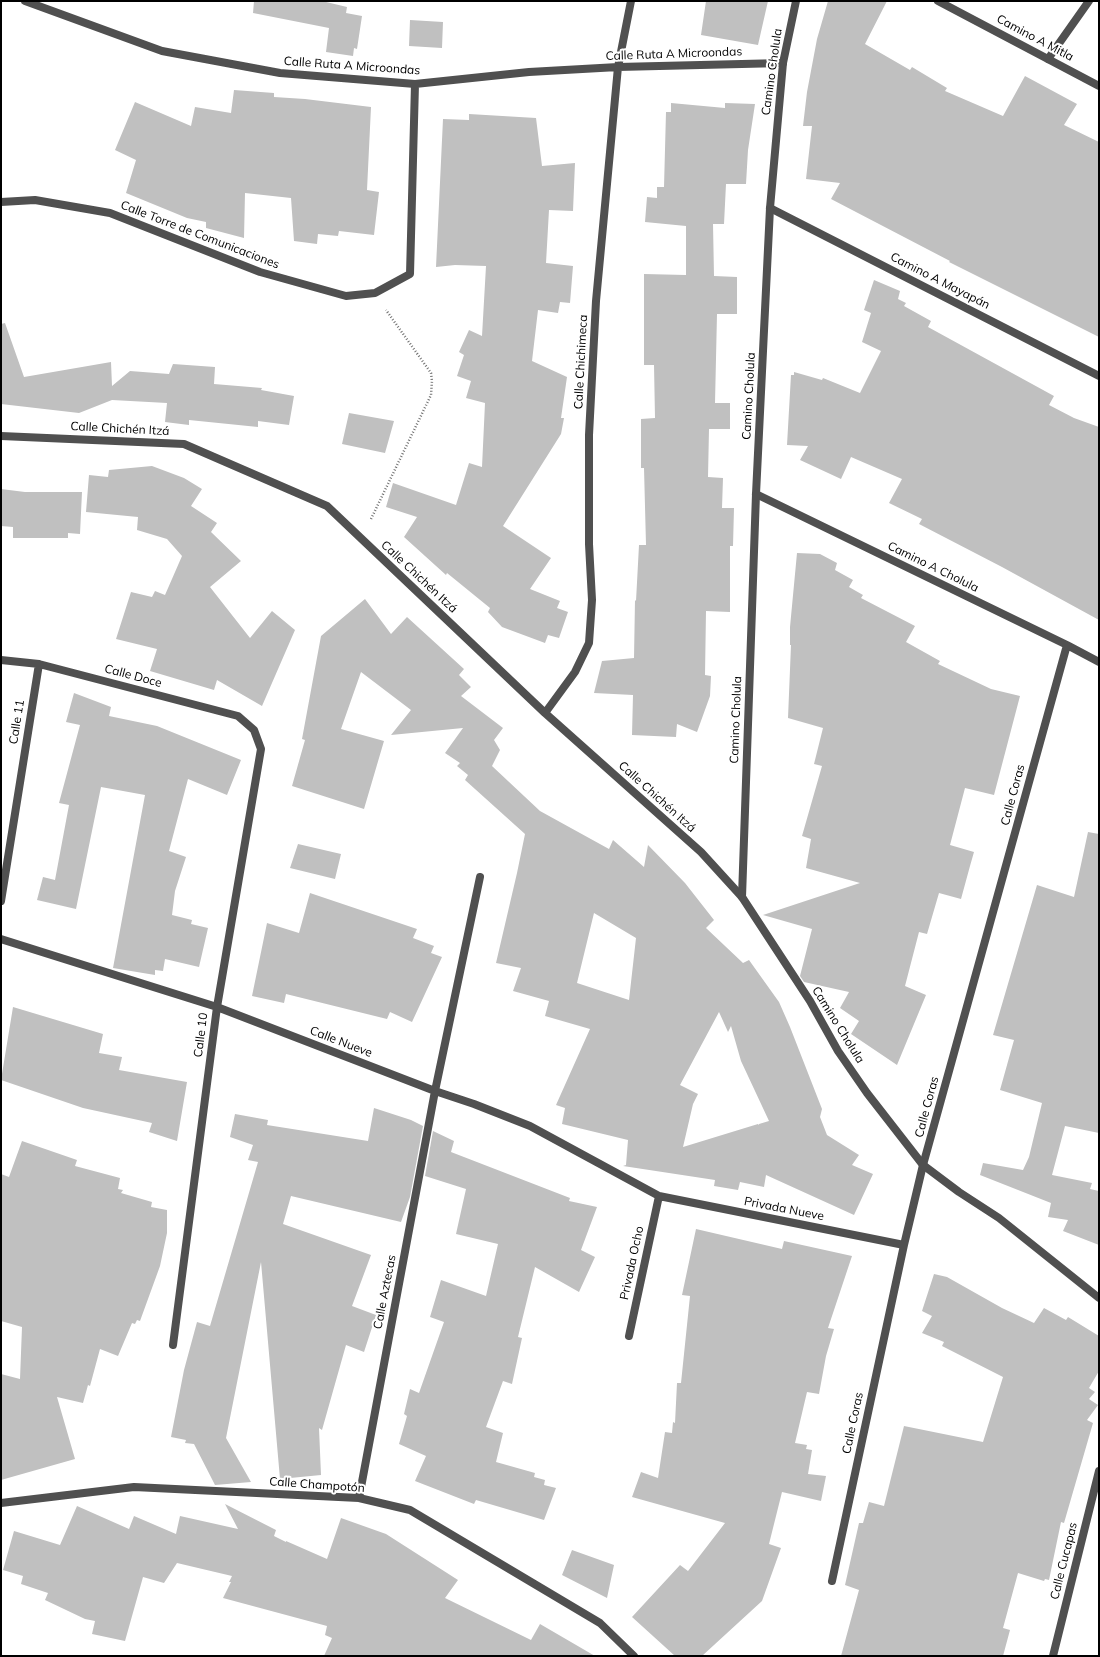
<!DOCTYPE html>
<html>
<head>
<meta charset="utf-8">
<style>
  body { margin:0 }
  #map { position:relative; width:1100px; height:1657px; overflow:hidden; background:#fff; font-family:Mulish,sans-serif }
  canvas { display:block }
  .frame { position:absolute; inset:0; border:2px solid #000; pointer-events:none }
</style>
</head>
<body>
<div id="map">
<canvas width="1100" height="1657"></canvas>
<div class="frame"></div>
</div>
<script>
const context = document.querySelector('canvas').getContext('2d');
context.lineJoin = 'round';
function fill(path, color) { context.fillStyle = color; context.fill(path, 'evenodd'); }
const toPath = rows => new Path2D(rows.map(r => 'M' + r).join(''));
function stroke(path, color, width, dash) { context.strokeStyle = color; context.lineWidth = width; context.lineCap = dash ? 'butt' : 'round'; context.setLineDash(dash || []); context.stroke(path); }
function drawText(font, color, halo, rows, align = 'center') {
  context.font = font + ' Mulish,sans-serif'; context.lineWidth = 4; context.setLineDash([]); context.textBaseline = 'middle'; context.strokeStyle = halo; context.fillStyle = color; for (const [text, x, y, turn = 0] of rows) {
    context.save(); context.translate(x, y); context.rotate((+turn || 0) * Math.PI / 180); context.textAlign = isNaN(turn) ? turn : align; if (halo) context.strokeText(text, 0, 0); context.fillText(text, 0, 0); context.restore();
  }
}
const building = toPath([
  [254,1,322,1,347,7,346,13,362,16,357,49,354,48,353,56,326,52,329,28,253,13],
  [706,1,768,1,758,45,701,35],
  [828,1,887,1,865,44,910,70,912,67,947,88,945,91,1003,116,1025,76,1077,104,1064,125,1099,142,1099,337,949,262,950,261,831,199,840,183,806,179,812,126,803,126,807,92,817,39],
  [410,20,443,22,442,48,409,46],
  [234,90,274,93,274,97,305,99,371,107,367,190,379,192,374,235,339,231,338,236,318,234,317,244,294,241,291,198,245,193,244,238,206,228,206,222,187,218,126,193,136,160,115,150,135,102,191,126,195,107,231,113],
  [671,103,725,108,725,103,755,104,748,150,746,184,726,184,724,224,713,224,714,276,737,277,737,314,717,314,715,403,730,403,730,429,709,429,708,477,723,478,722,508,734,508,733,546,730,546,730,612,706,611,705,675,711,676,710,696,697,732,677,724,676,737,632,735,633,695,594,693,602,661,634,658,635,600,636,601,639,545,646,545,644,468,641,468,641,419,655,418,654,365,644,365,644,274,686,275,686,226,645,222,647,197,657,198,657,187,664,187,666,112,671,112],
  [469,114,536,118,542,166,575,163,573,211,549,210,546,263,573,266,570,303,560,302,558,313,538,310,532,361,567,377,561,418,564,418,561,434,503,526,551,558,530,589,560,601,557,608,568,612,559,638,548,635,545,643,502,627,488,612,490,608,447,573,446,575,404,537,417,517,386,507,393,483,456,505,469,463,482,467,485,403,466,398,471,381,457,376,464,355,459,352,469,330,482,336,486,266,455,265,436,267,443,119,469,120],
  [874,280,900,291,898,299,906,303,904,306,931,321,928,327,1054,396,1049,405,1074,418,1099,427,1099,620,1002,567,919,524,922,519,889,503,902,479,851,457,841,479,800,460,808,446,787,445,791,375,794,375,794,372,822,380,823,378,860,393,881,351,862,342,871,313,864,310],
  [5,323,24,377,111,362,112,386,130,371,169,374,173,364,215,367,214,384,262,388,261,390,294,396,289,425,258,421,258,427,189,420,189,425,165,422,167,403,112,400,79,413,1,404,1,324],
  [349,413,394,421,385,453,342,444],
  [152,466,184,478,202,489,191,506,217,523,211,532,241,561,210,587,250,638,272,611,295,630,262,706,217,680,214,690,150,671,157,649,116,639,131,592,152,597,155,591,165,595,182,556,167,539,137,530,138,517,86,512,89,475,108,477,109,470],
  [1,489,25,492,82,492,80,534,68,533,68,538,13,538,13,527,1,526],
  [797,553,820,554,837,563,835,570,853,580,849,587,863,595,861,598,915,626,906,642,940,661,938,664,991,689,1020,696,994,795,965,788,950,845,974,852,970,866,961,899,939,893,927,934,919,932,905,986,926,995,897,1065,851,1034,859,1021,840,1008,849,992,804,982,800,976,812,929,763,915,860,883,806,868,811,839,802,836,822,766,814,764,823,728,788,718,791,645,790,645,790,627],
  [365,599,391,634,407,617,464,669,459,675,471,687,461,696,503,728,494,740,500,750,492,766,540,811,609,849,613,840,644,867,648,845,685,883,714,920,706,928,743,963,749,960,779,1002,790,1027,822,1109,820,1117,827,1135,859,1155,852,1165,873,1174,854,1215,766,1175,764,1187,740,1182,738,1190,714,1186,715,1180,623,1166,626,1165,628,1140,562,1124,565,1108,556,1105,590,1029,545,1016,549,1001,513,991,521,968,496,963,517,873,525,834,465,780,468,775,457,766,460,763,445,753,463,728,391,735,411,710,361,672,341,729,384,741,364,809,292,786,305,740,302,739,321,636],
  [594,913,636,938,629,1000,577,983],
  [719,1012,728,1032,731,1026,741,1061,769,1121,759,1124,759,1125,758,1124,683,1147,693,1104,698,1094,680,1085],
  [74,693,111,707,109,716,157,726,241,760,227,795,188,779,169,851,186,857,175,891,172,915,192,920,191,924,208,928,199,967,165,959,163,971,155,970,155,975,113,968,145,795,101,787,76,909,37,900,43,877,55,880,69,805,59,803,80,725,66,722],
  [1088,832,1099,834,1099,1133,1065,1126,1052,1175,1092,1183,1090,1189,1099,1191,1099,1245,1063,1231,1068,1220,1048,1217,1051,1203,980,1175,983,1163,1023,1170,1029,1157,1042,1103,1000,1090,1014,1040,993,1035,1037,885,1074,897],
  [298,844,341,854,335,879,290,868],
  [310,893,417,929,413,938,434,946,431,953,442,957,412,1022,390,1012,387,1019,286,994,284,1003,252,996,267,923,299,933],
  [13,1007,103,1034,99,1053,122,1057,119,1070,187,1082,177,1141,149,1132,152,1123,83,1108,1,1080],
  [374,1108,411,1120,423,1126,410,1197,401,1222,291,1196,283,1224,371,1255,352,1306,376,1315,364,1352,346,1345,322,1430,319,1428,321,1475,280,1479,261,1262,226,1438,251,1482,215,1485,194,1444,185,1443,186,1440,171,1437,184,1370,197,1322,210,1326,258,1162,248,1160,253,1145,230,1137,235,1114,268,1120,267,1125,368,1141],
  [433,1131,454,1141,451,1152,570,1198,569,1201,597,1207,581,1250,595,1257,579,1292,535,1267,518,1337,522,1338,512,1384,503,1381,486,1427,503,1433,496,1462,535,1473,534,1477,545,1480,544,1485,556,1488,544,1520,476,1500,474,1504,415,1481,426,1456,399,1444,407,1416,404,1414,410,1389,419,1393,444,1322,430,1317,441,1280,486,1296,498,1244,456,1234,466,1189,425,1176],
  [22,1141,77,1160,75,1166,120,1178,118,1189,123,1190,121,1193,152,1202,151,1207,167,1210,167,1233,160,1266,140,1321,137,1320,135,1324,132,1323,118,1356,100,1349,90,1386,88,1385,83,1403,57,1397,75,1459,1,1480,1,1374,20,1379,22,1327,1,1321,1,1174,9,1177],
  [696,1229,782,1249,784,1241,852,1256,828,1328,834,1329,826,1356,819,1394,807,1392,795,1443,807,1445,806,1449,812,1450,808,1474,826,1476,821,1501,782,1492,769,1544,781,1548,762,1601,702,1656,675,1656,632,1617,680,1565,688,1571,725,1523,632,1497,641,1472,658,1478,665,1432,672,1433,673,1422,675,1423,677,1383,681,1383,690,1296,682,1295],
  [934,1274,947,1277,1002,1308,1034,1323,1044,1308,1066,1320,1068,1317,1099,1336,1099,1371,1089,1388,1095,1392,1089,1399,1098,1405,1087,1420,1093,1423,1064,1523,1061,1522,1049,1580,1045,1579,1044,1581,1018,1573,1003,1628,1010,1630,1003,1656,841,1656,859,1590,845,1585,859,1523,863,1523,869,1502,884,1506,904,1426,983,1442,1003,1377,942,1346,944,1342,922,1333,932,1316,922,1311],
  [225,1504,276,1530,274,1536,286,1542,286,1541,327,1559,341,1518,386,1534,458,1580,445,1598,531,1640,540,1624,595,1656,324,1656,332,1638,325,1635,327,1626,223,1598,231,1582,229,1582,232,1576,177,1563,164,1583,143,1577,125,1641,92,1634,95,1621,85,1619,45,1600,48,1593,21,1584,23,1576,3,1570,14,1531,60,1545,77,1506,129,1529,134,1516,176,1534,180,1516,238,1529],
  [572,1550,614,1565,607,1598,562,1575]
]);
const path = toPath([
  [371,519,431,395,432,381,431,373,386,310]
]);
const minor = toPath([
  [25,1,162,51,280,73,415,84,529,72,618,67,783,63],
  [1048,59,1089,1],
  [1,202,35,200,110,213,260,272,346,296,375,293,410,274,415,84],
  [770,208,1099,376],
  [1,436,184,444,327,506,545,713,701,852,742,897],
  [756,494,1067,645,1099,662],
  [1,660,39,664,238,716,254,730,261,749,217,1007,173,1345],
  [545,713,575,672,589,643,592,600,589,544,589,435,596,301,618,67,631,1],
  [1,901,39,664],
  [1,939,217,1007,435,1091,474,1104,530,1126,659,1196,904,1245],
  [629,1336,659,1196],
  [359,1498,435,1091,480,877],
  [1,1503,134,1487,359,1498,410,1510,600,1623,634,1656],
  [832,1581,904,1245,923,1165,1067,645],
  [1053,1656,1099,1471]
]);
const tertiary = toPath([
  [796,1,783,63,770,208,756,494,742,897,810,1001,838,1051,867,1093,923,1165,959,1192,999,1218,1099,1298],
  [938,1,1099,86]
]);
const streetNames = [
  ["Camino A Mitla",1035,38,28],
  ["Calle Ruta A Microondas",674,54,-2],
  ["Calle Ruta A Microondas",352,66,4],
  ["Camino Cholula",772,72,-82],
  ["Calle Torre de Comunicaciones",200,235,21],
  ["Camino A Mayapán",940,281,27],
  ["Calle Chichimeca",581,362,-87],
  ["Camino Cholula",749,396,-87],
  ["Calle Chichén Itzá",120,429,3],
  ["Camino A Cholula",933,567,26],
  ["Calle Chichén Itzá",419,577,43],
  ["Calle Doce",133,676,15],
  ["Camino Cholula",736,720,-88],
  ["Calle 11",17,722,-81],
  ["Calle Coras",1013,795,-75],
  ["Calle Chichén Itzá",657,797,42],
  ["Camino Cholula",838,1025,58],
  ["Calle 10",201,1035,-83],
  ["Calle Nueve",341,1042,21],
  ["Calle Coras",927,1107,-75],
  ["Privada Nueve",784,1209,11],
  ["Privada Ocho",632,1263,-78],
  ["Calle Aztecas",385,1292,-79],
  ["Calle Coras",853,1423,-78],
  ["Calle Champotón",317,1485,4],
  ["Calle Cucapas",1064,1561,-76]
];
fill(building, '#c0c0c0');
stroke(path, '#727272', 2.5, [1, 2]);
stroke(minor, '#505050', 8);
stroke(tertiary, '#505050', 8);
drawText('12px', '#000', '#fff', streetNames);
</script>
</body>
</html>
